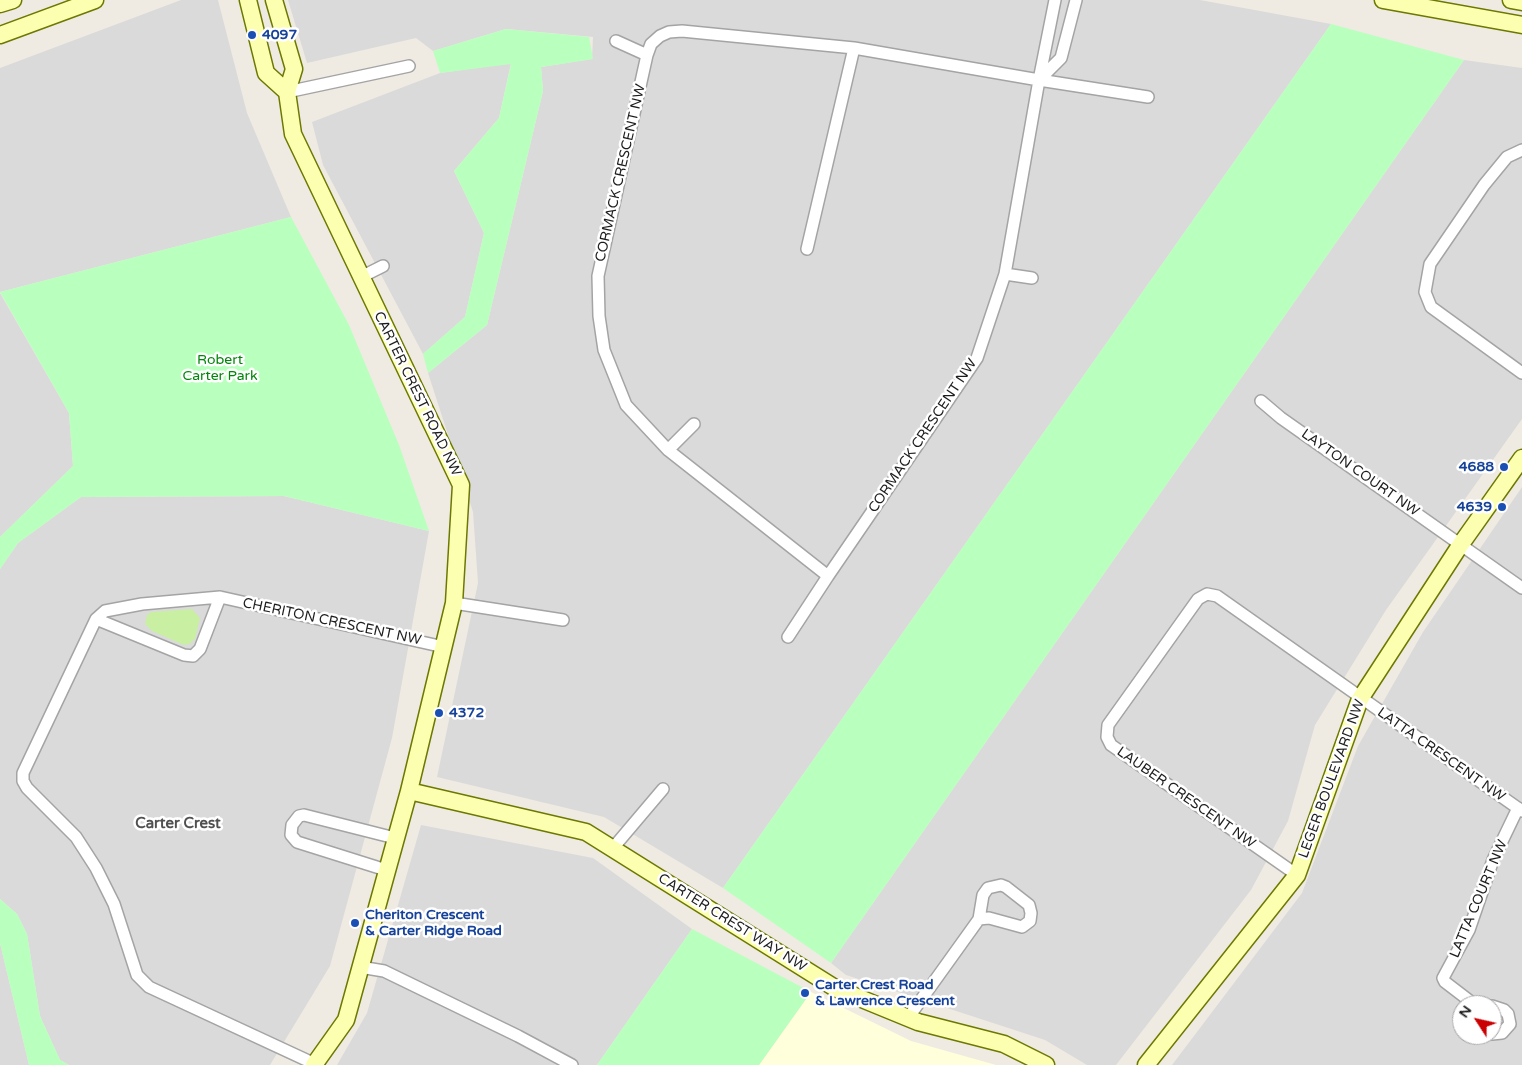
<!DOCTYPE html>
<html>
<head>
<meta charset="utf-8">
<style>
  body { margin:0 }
  #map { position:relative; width:1522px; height:1065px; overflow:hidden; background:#efebe2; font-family:"Varela Round",sans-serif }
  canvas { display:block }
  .north { position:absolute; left:1452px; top:995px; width:50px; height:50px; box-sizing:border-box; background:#fff; border:1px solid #a5a5a5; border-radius:50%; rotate:305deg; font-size:14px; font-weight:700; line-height:20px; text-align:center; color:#1d1d1d }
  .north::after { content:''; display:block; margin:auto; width:18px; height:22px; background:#ca0002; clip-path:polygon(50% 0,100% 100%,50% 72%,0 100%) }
</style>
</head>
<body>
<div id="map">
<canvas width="1522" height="1065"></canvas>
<div class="north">N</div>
</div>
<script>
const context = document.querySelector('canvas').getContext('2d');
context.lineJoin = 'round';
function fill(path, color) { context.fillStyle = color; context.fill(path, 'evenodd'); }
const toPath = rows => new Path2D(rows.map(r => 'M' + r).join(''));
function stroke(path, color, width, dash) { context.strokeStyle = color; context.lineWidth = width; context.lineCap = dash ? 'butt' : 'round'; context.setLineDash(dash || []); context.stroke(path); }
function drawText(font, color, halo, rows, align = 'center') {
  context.font = font + ' "Varela Round",sans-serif'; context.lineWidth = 5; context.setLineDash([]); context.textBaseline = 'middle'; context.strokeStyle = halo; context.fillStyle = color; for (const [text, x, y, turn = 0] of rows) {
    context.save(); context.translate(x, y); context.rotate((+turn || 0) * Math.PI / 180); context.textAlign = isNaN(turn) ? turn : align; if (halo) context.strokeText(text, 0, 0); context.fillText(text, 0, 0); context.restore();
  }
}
const residential = toPath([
  [181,0,218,0,247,113,291,217,0,292,0,68],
  [288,0,1200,0,1331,24,723,888,604,817,437,777,478,583,473,512,428,373,487,325,543,91,541,67,592,59,593,37,506,29,433,51,416,38,307,63],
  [1464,60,1522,68,1522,419,1386,610,1315,725,1288,821,1251,890,1116,1065,1087,1065,1045,1040,846,975,831,963],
  [511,63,499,118,454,171,484,233,465,317,423,354,323,165,312,122,440,73],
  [0,293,69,413,73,466,0,537],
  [1522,487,1522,1065,1172,1065,1302,893,1358,746,1423,632],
  [1462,1005,1492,1005,1492,1035,1462,1035],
  [284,496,429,531,392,738,330,966,270,1065,69,1065,60,1060,40,1016,27,934,17,914,0,899,0,569,18,543,81,497],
  [421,825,593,858,692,929,597,1065,337,1065,367,1013],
  [0,943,29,1065,0,1065]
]);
const education = toPath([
  [811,992,911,1041,996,1065,759,1065]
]);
const grass = toPath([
  [192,609,200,618,195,639,189,644,184,645,152,631,145,624,147,615,151,612]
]);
const park = toPath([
  [1331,24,1464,60,831,963,723,888],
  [506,29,589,37,593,59,541,67,543,91,487,325,428,373,423,354,465,317,484,233,454,171,499,118,511,64,440,73,433,51],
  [291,217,349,325,399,445,429,531,284,496,81,497,18,543,0,569,0,537,73,466,69,413,0,292],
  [0,899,17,914,27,934,40,1016,60,1060,69,1065,29,1065,0,943],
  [692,929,811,992,759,1065,597,1065]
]);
const street = toPath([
  [682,31,854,48,1039,80,1005,274,977,358,828,576,668,450,626,405,604,350,599,316,598,276,647,55,651,44,660,36,669,32,682,31],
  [616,41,647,55],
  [1039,80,1148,97],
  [1039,80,1061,58,1076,0],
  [1039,80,1055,0],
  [287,92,409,66],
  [1522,150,1507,157,1484,185,1430,264,1425,292,1431,307,1522,373],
  [807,249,854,48],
  [1005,274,1032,278],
  [361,277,383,266],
  [1261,401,1281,418,1522,588],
  [668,450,694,424],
  [454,603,563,620],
  [96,619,184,655,193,656,200,649,220,597],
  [788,637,828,576],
  [613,848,663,789],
  [386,870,297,842,291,835,292,825,299,816,304,815,395,838],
  [1297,875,1111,745,1107,737,1108,725,1198,599,1207,594,1217,596,1522,811],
  [360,967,384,971,518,1036,572,1065],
  [1475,1005,1445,982,1443,978,1469,930,1493,860,1518,808],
  [1492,1006,1504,1010,1508,1014,1510,1024,1502,1033,1492,1034],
  [908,1018,979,919,983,895,988,888,1001,885,1006,887,1029,905,1031,913,1030,921,1022,927,989,918,979,919],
  [315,1064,149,987,137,975,114,904,96,868,76,837,27,788,23,781,23,773,96,619,105,611,142,604,220,597,444,647]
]);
const secondary = toPath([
  [248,0,266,73,287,92],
  [274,0,294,69,287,92,293,134,461,485,454,603,409,791,346,1020,314,1065],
  [1383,0,1522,25],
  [1511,0,1522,2],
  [0,4,13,0],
  [0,35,95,0],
  [409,791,586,832,835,988,918,1022,1004,1044,1046,1065],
  [1146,1065,1297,875,1360,699,1461,544,1522,458]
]);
const markers = [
  [252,35,5,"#1a4fb4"],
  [1504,467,5,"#1a4fb4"],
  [1502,507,5,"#1a4fb4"],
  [439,713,5,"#1a4fb4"],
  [355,923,5,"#1a4fb4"],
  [805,993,5,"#1a4fb4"]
];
const transitNames = [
  ["4097",262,35],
  ["4688",1494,467,"right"],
  ["4639",1492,507,"right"],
  ["4372",449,713],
  ["Cheriton Crescent",365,915],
  ["& Carter Ridge Road",365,931],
  ["Carter Crest Road",815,985],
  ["& Lawrence Crescent",815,1001]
];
const streetNames = [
  ["CORMACK CRESCENT NW",621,173,-77],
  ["CARTER CREST ROAD NW",417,394,64],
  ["CORMACK CRESCENT NW",923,436,-56],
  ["LAYTON COURT NW",1360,473,35],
  ["CHERITON CRESCENT NW",332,622,12],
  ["LATTA CRESCENT NW",1441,755,35],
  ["LEGER BOULEVARD NW",1332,779,-70],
  ["LAUBER CRESCENT NW",1186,798,35],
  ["LATTA COURT NW",1479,899,-67],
  ["CARTER CREST WAY NW",732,923,32]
];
const parkNames = [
  ["Robert",220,360],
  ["Carter Park",220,376]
];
const neighbourhoodNames = [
  ["Carter Crest",178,824]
];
fill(residential, '#dbdada');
fill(education, '#ffffdb');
fill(grass, '#c8efa2');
fill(park, '#b9ffbe');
stroke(street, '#a4a4a4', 14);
stroke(secondary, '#6c7800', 19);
stroke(street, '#fff', 11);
stroke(secondary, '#fcffb0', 16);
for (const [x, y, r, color] of markers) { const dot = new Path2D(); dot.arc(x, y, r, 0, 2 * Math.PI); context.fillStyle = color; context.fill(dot); stroke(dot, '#fff', 2); }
drawText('bold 14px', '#164399', '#fff', transitNames, 'left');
drawText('14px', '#1d1d1d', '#fff', streetNames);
drawText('14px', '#00860a', '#fff', parkNames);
drawText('bold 15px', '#505050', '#fff', neighbourhoodNames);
</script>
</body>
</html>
